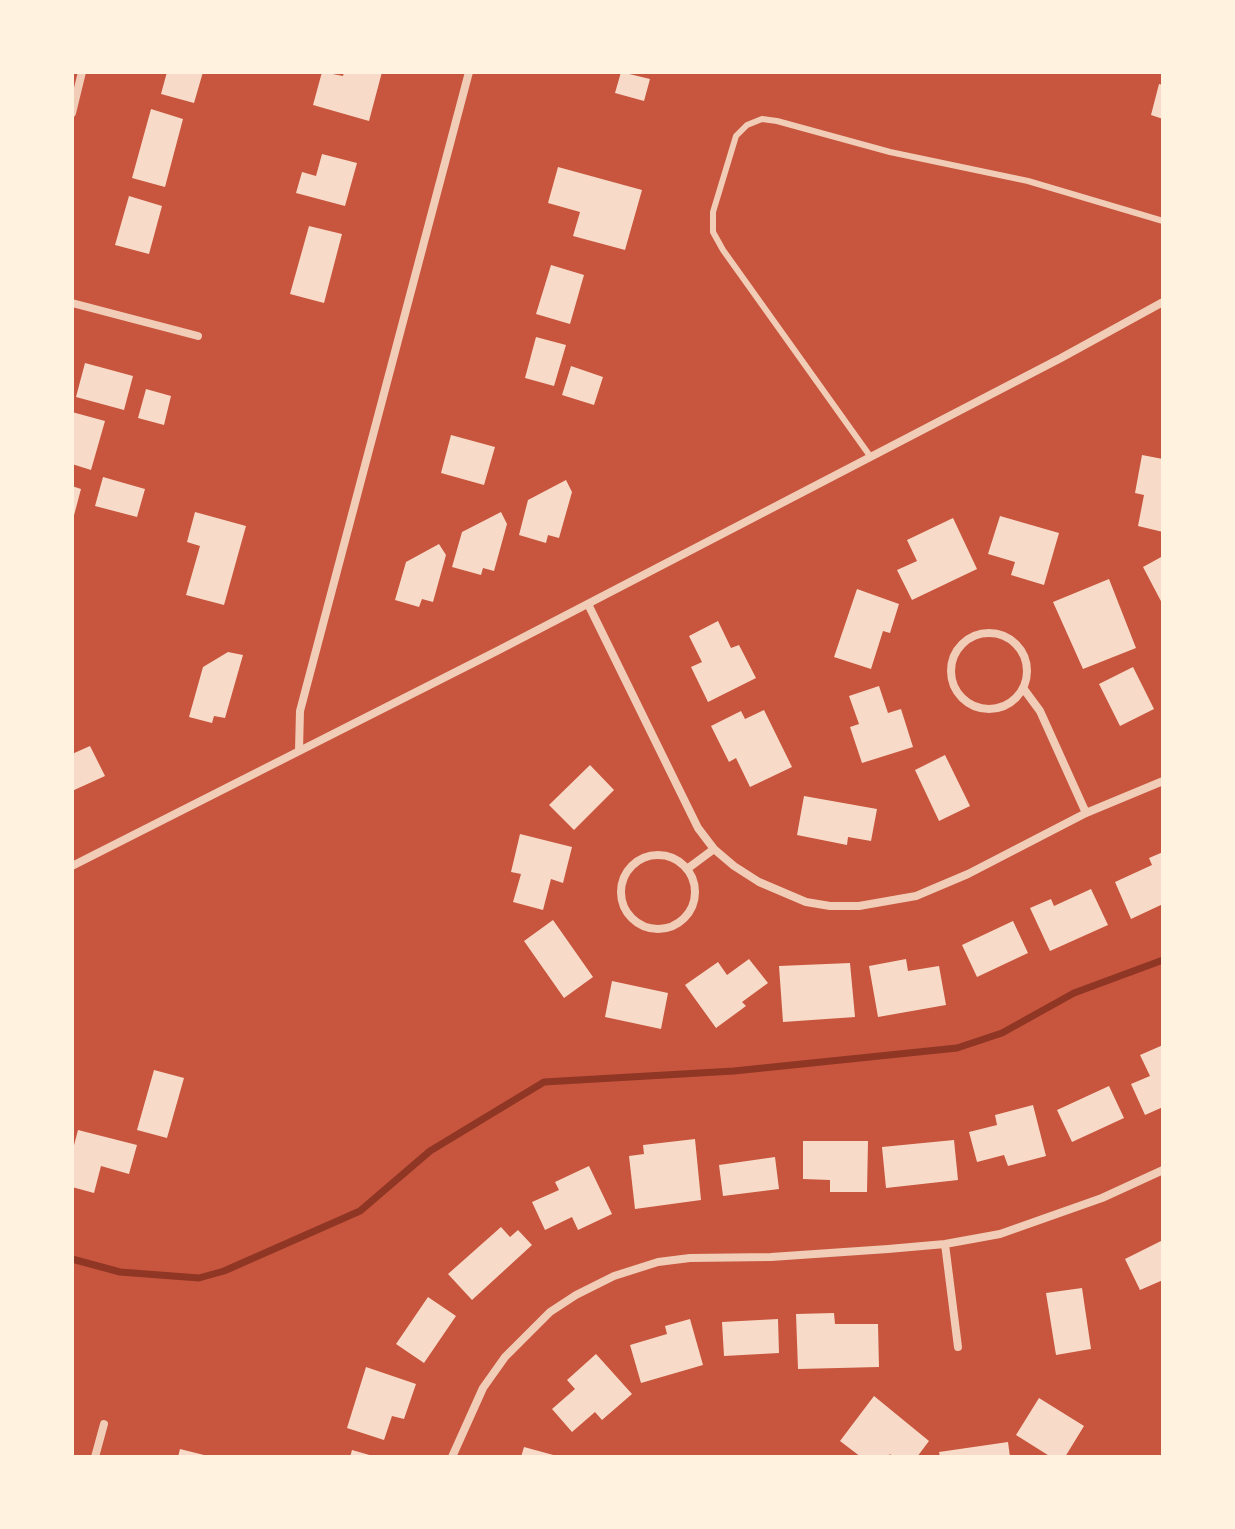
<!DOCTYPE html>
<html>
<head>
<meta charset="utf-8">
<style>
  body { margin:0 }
  #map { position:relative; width:1235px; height:1529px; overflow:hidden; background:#c8553d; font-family:"Playfair Display",serif }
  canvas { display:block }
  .frame { position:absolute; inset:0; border:74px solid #fff3e0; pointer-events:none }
</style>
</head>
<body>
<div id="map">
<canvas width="1235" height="1529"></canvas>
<div class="frame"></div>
</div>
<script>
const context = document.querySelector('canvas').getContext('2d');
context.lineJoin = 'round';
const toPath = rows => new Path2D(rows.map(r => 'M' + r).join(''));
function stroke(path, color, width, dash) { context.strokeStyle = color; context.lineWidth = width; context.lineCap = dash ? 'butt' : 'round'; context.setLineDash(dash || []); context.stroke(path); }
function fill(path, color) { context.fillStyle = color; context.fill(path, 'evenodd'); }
const stream = toPath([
  [72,1259,120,1272,199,1278,224,1271,360,1211,430,1151,544,1082,734,1071,957,1048,1002,1033,1074,993,1163,960]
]);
const building = toPath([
  [167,72,203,72,194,103,161,94],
  [322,72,343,76,344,72,382,72,369,121,313,105],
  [621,72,650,79,644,101,615,93],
  [1159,84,1163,85,1163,119,1151,115],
  [151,109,183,119,165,187,132,178],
  [322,154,357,163,345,206,296,193,302,172,316,176],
  [558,167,642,190,625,250,573,236,580,212,548,203],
  [129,196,162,206,149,254,115,245],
  [309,226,342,234,324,303,290,294],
  [551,265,584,275,570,324,536,314],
  [536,337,566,345,554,386,525,378],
  [85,363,133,376,124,410,76,397],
  [571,366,603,377,594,405,562,395],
  [146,389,171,396,164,425,138,418],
  [72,412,105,421,91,470,72,464],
  [451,435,495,447,484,485,441,473],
  [1142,455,1163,459,1163,532,1138,526,1144,495,1135,493],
  [103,477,145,489,137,517,95,506],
  [566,480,572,492,559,538,548,535,546,543,519,535,528,500],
  [72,486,81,489,73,519,72,519],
  [195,512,246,526,224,605,186,595,200,546,187,542],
  [501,512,507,524,494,571,483,568,481,575,452,567,462,532],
  [1000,516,1059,533,1044,585,1011,575,1015,562,988,554],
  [953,518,977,569,912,600,897,570,917,561,907,540],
  [439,544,446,555,433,602,422,599,419,607,395,600,406,562],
  [1163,556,1163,605,1143,567],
  [1109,579,1136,648,1083,669,1053,602],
  [857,589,899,604,890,633,883,631,871,669,834,657],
  [718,621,731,648,739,645,756,678,708,702,691,667,702,662,689,636],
  [228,652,243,655,225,718,214,716,212,723,189,717,203,667],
  [1133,667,1154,709,1120,726,1099,684],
  [879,686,888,713,901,709,913,747,862,763,850,727,859,724,849,696],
  [764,710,792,767,750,787,736,758,729,762,711,726,741,711,745,719],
  [90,746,105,776,72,791,72,754],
  [945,755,970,806,939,821,915,770],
  [590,765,614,790,574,830,549,805],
  [804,796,877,809,871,841,848,837,847,845,797,835],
  [520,834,572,847,563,883,551,879,543,910,513,902,521,874,511,872],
  [1163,852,1163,904,1131,919,1115,882,1152,865,1149,858],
  [1091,889,1108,925,1050,951,1030,908,1051,899,1054,906],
  [553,920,593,977,564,998,524,941],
  [1013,921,1028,953,977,977,962,945],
  [749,959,768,983,742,1002,746,1006,716,1028,685,985,718,962,727,975],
  [906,959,908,971,939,966,946,1005,878,1017,869,966],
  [850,963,855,1017,783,1022,779,966],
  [612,981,668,993,661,1029,605,1017],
  [1163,1045,1163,1107,1145,1115,1131,1084,1150,1076,1140,1055],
  [154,1070,184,1078,167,1138,137,1130],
  [1109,1086,1124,1118,1072,1142,1057,1110],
  [1033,1105,1046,1156,1008,1166,1004,1155,977,1162,969,1132,997,1125,995,1115],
  [78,1130,137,1145,129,1174,101,1166,94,1193,72,1187,74,1178,72,1153],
  [695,1139,701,1200,635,1209,629,1156,644,1154,643,1145],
  [954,1140,958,1180,886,1188,882,1147],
  [803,1141,868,1141,867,1192,830,1192,830,1180,803,1179],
  [775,1157,779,1189,723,1196,719,1165],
  [589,1166,612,1214,578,1230,572,1217,545,1230,532,1202,559,1190,555,1182],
  [501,1227,510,1237,518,1230,532,1245,472,1300,448,1274],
  [1163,1240,1163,1280,1140,1290,1125,1259],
  [1082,1288,1091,1349,1056,1355,1046,1293],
  [428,1297,456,1316,424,1363,396,1344],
  [834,1313,835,1324,878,1324,879,1367,798,1369,796,1314],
  [690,1319,703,1365,641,1383,630,1345,667,1334,665,1326],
  [778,1319,779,1353,724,1356,722,1322],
  [596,1354,632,1394,602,1420,595,1412,572,1432,552,1409,575,1389,567,1380],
  [366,1367,416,1384,404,1419,392,1416,384,1440,347,1428],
  [874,1396,929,1441,917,1457,893,1457,890,1454,888,1457,861,1457,840,1441],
  [1039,1398,1084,1426,1065,1457,1051,1457,1016,1435],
  [1008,1442,1010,1457,940,1457,939,1452],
  [524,1447,557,1456,557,1457,521,1457],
  [180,1449,208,1456,208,1457,178,1457],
  [352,1450,373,1456,373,1457,350,1457]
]);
const service = toPath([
  [870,456,723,250,713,232,713,212,736,136,747,125,762,119,777,121,890,152,1028,181,1163,221]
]);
const minor = toPath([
  [72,113,82,72],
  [72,303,198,336],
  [588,604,698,828,714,849,734,866,759,882,806,902,830,906,859,906,916,896,968,874,1086,813,1163,781],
  '951 671a38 38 0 1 1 76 0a38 38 0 1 1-76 0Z',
  [1023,688,1040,711,1086,813],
  [299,750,300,711,469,72],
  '621 892a37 37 0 1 1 74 0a37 37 0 1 1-74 0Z',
  [72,866,497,651,1061,358,1163,302],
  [687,869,714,849],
  [945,1244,958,1347],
  [95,1457,104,1424],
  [452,1457,483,1388,505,1357,550,1312,576,1295,614,1276,658,1262,690,1258,771,1257,888,1249,945,1244,1000,1234,1102,1198,1163,1170]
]);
stroke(stream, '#8f3625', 7);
fill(building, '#f7dbc8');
stroke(service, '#f1ccb7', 6);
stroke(minor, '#f1ccb7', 8);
</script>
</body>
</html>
